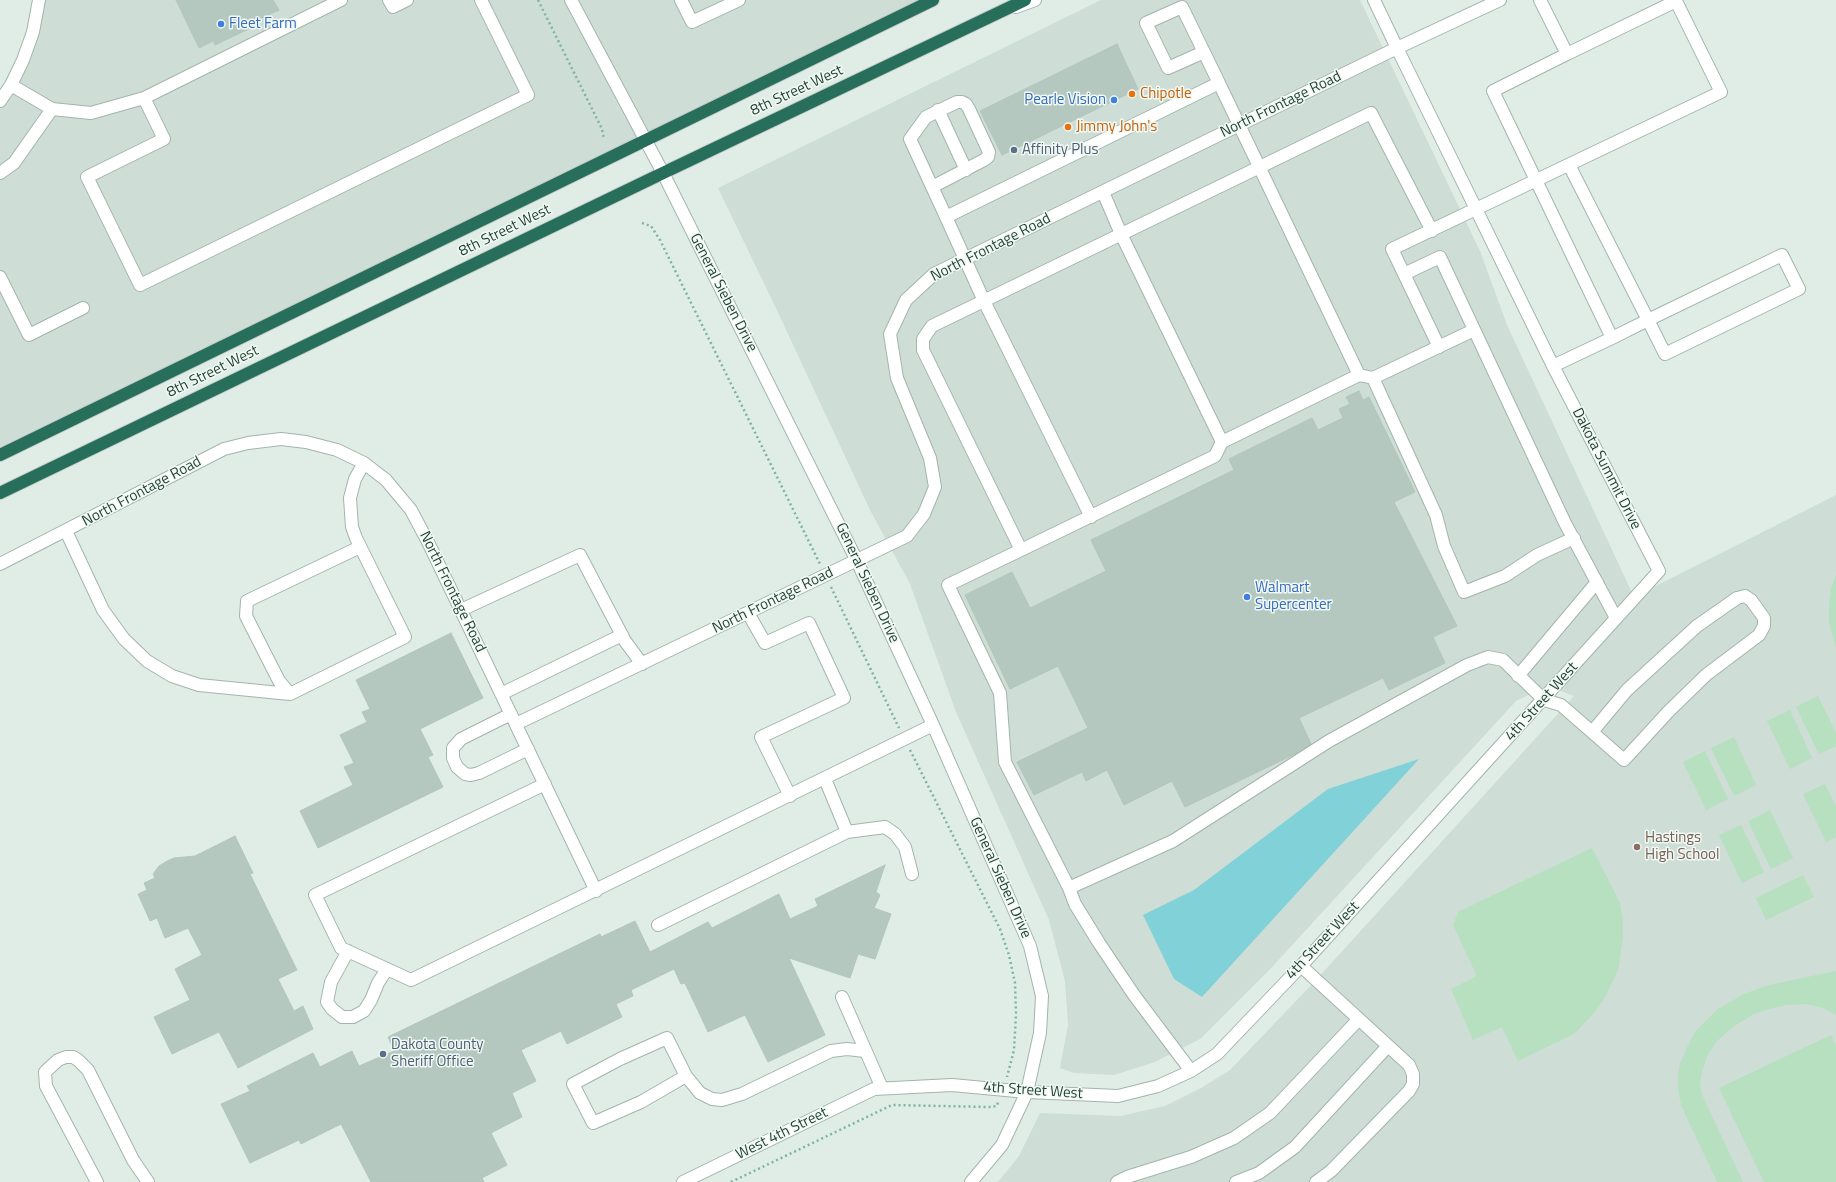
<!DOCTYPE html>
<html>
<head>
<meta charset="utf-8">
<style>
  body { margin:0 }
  canvas { display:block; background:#e0ede6 }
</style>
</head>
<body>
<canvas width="1836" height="1182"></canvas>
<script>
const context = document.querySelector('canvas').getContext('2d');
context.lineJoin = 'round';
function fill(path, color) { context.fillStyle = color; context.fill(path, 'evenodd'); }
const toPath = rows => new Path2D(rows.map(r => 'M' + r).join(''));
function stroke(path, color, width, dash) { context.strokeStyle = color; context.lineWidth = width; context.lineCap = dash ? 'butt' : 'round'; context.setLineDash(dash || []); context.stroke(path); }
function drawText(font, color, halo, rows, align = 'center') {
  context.font = font + ' "Titillium Web",sans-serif'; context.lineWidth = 3; context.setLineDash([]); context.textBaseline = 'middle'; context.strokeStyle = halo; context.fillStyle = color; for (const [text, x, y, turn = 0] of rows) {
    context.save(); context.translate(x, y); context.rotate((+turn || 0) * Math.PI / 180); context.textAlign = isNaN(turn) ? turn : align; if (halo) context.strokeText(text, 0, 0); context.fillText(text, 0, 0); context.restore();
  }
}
const built = toPath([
  [39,0,933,0,0,455,0,101,11,85],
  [1101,0,1360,0,1480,251,1507,325,1634,597,1836,495,1836,1182,998,1182,1019,1156,1040,1113,1120,1116,1165,1106,1201,1088,1230,1070,1316,980,1574,696,1547,686,1516,701,1273,966,1200,1039,1155,1062,1114,1075,1074,1073,1060,1068,1068,1025,1065,981,1049,920,956,712,910,584,870,510,774,304,718,188]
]);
const green = toPath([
  [1836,574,1836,649,1829,622,1829,606,1831,589],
  [1818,696,1836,733,1836,746,1819,754,1796,707],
  [1790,710,1812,758,1790,769,1767,721],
  [1734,737,1756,785,1734,796,1711,748],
  [1705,751,1728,799,1706,810,1683,762],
  [1825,784,1836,807,1836,837,1826,842,1803,794],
  [1770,810,1793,858,1771,869,1748,821],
  [1741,825,1764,872,1742,883,1719,835],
  [1592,848,1620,903,1623,922,1623,937,1618,970,1604,999,1594,1013,1574,1034,1518,1061,1502,1027,1473,1040,1451,989,1477,976,1453,925,1458,912],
  [1803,875,1814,897,1766,920,1756,898],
  [1836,971,1836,1015,1823,1008,1806,1004,1786,1005,1765,1010,1754,1014,1734,1026,1717,1041,1707,1056,1701,1076,1700,1087,1703,1097,1743,1182,1717,1182,1681,1105,1678,1088,1678,1075,1680,1064,1690,1041,1696,1031,1718,1009,1744,994,1769,985],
  [1831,1035,1836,1046,1836,1182,1764,1182,1719,1088]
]);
const water = toPath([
  [1419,759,1202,997,1174,979,1143,915,1194,890,1328,789]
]);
const building = toPath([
  [176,0,273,0,279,10,253,22,255,26,215,45,213,41,199,48,176,0],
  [1117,44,1138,89,1002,155,980,111,1117,44],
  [1359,391,1363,400,1369,397,1415,492,1394,502,1457,626,1433,637,1445,663,1389,690,1383,678,1299,718,1311,744,1297,753,1185,807,1172,781,1124,805,1107,770,1086,781,1082,772,1034,795,1017,762,1088,728,1058,666,1010,689,965,595,1012,572,1030,608,1106,571,1091,540,1234,470,1229,459,1312,418,1318,430,1343,418,1339,409,1350,404,1346,397,1359,391],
  [451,633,483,698,420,729,433,755,428,757,443,787,318,848,300,811,353,785,344,767,354,763,340,735,367,722,362,712,370,709,356,680,451,633],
  [235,836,253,873,250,874,297,970,278,979,294,1011,303,1006,313,1029,238,1068,219,1032,172,1054,154,1017,190,1000,175,969,202,955,188,928,165,938,157,918,150,921,138,894,147,890,144,883,155,878,153,874,159,866,167,861,174,858,195,856,235,836],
  [885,865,876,892,880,895,874,908,891,914,875,959,858,954,850,978,789,958,825,1035,768,1062,745,1015,708,1032,685,983,681,984,674,969,631,990,633,996,616,1004,622,1017,567,1044,561,1031,521,1050,536,1081,512,1093,522,1117,491,1133,507,1165,482,1178,484,1182,371,1182,341,1124,301,1144,299,1140,250,1163,221,1104,250,1091,247,1086,313,1053,320,1067,352,1051,359,1066,394,1051,388,1037,600,934,601,937,635,921,650,952,708,922,712,928,779,894,790,919,818,906,815,899,885,865]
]);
const path = toPath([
  [538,0,602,129,604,139],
  [642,223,651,226,660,240,820,564],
  [831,587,899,728],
  [910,750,1000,929,1009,955,1015,983,1016,1014,1014,1050,1007,1077],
  [731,1182,892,1105,989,1107,997,1106,998,1102]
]);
const minor = toPath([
  [389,0,393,7,407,0],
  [571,0,663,173,857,561,933,725,1030,946,1042,996,1040,1033,1027,1092,1002,1145,971,1182],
  [681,0,692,22,739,0],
  [1540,0,1567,54,1676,1,1721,92,1392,249,1404,274,1440,257,1565,523,1616,618],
  [1016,7,1035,0],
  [1204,52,1168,68,1146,23,1182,7,1219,83],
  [1567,54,1493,91,1612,338],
  [144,98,164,139,87,177,140,285,528,95,481,0],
  [0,101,11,85,23,60,33,32,39,0],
  [52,109,91,113,144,98,341,0],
  [938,110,966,170],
  [0,173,14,163,52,109,11,85],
  [932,187,984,160,988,157,989,152,969,109,966,104,962,102,957,102,926,117,910,139,946,217],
  [1103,192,1121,234,1222,442],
  [1432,231,1371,113,932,326,923,339,923,350,1021,550,1215,456,1222,442,1359,375,1373,378,1474,330],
  [1404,274,1439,347],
  [0,277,29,335,83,308],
  [1553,366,1612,338,1648,320,1782,255,1799,289,1665,354,1648,320,1569,165],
  [1373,378,1436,515,1444,546,1464,592,1505,576,1537,555,1574,538],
  [1091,517,984,301,946,217,1219,83,1359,375],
  [66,531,103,610,124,639,147,661,172,676,199,685,290,694,405,637,356,538,352,527,350,498,355,479,364,463],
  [1021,550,948,585,1000,693,1005,762,1069,888,1075,904,1099,943,1134,995,1191,1071],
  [0,564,224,449,248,443,281,439,306,442,337,450,364,463,386,480,411,510,428,542,596,891],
  [461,610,580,555,625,641,642,664],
  [748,613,765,643,809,623,844,698,761,737,790,796],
  [1518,676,1597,582],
  [290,694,279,681,246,616,247,601,360,547],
  [501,694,622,635],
  [511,714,461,739,453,748,453,758,457,767,465,774,471,775,479,773,528,749],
  [516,724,907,536,924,514,935,487,930,458,897,378,890,334,906,300,934,274,1397,48,1374,0],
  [825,779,847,832,885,827,895,834,905,847,912,874],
  [545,784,315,895,341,948,411,980,933,725],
  [1069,888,1173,841,1329,741,1467,665,1488,657,1503,660,1544,700,1561,705,1592,732,1624,760,1668,712,1706,675,1759,635,1764,626,1764,618,1751,600,1745,596,1737,598,1697,626,1627,690,1592,732],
  [658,925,847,832],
  [348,951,331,982,327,1002,332,1009,342,1017,353,1017,364,1011,371,1000,378,983,387,969],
  [1301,966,1409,1065,1413,1074,1413,1084,1409,1091,1331,1171,1316,1182],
  [842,997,882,1088],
  [686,1076,641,1102,593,1123,573,1084,620,1059,667,1038,686,1076,700,1093,712,1099,722,1100,742,1094,831,1051,847,1049,865,1051],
  [97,1182,46,1086,45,1072,58,1060,66,1057,73,1057,78,1060,88,1070,133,1160,148,1182],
  [683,1182,874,1089,952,1085,1027,1092,1118,1096,1158,1086,1191,1071,1217,1054,1301,966,1659,571,1553,366,1397,48,1500,0],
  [1117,1182,1127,1177,1191,1157,1234,1138,1270,1113,1359,1019],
  [1236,1182,1259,1173,1295,1147,1388,1046]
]);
const highway = toPath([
  [0,455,933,0],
  [0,493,663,173,1025,0]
]);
const markers = [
  [221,24,4,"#3f7fe0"],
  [1132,94,4,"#e8710a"],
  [1114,100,4,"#3f7fe0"],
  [1068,127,4,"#e8710a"],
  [1014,150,4,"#5c6f8a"],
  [1247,597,4,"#3f7fe0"],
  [1637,847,4,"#8d6e63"],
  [383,1054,4,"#5c6f8a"]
];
const shopNames = [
  ["Fleet Farm",229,24],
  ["Pearle Vision",1106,100,"right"],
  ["Walmart",1255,588],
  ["Supercenter",1255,605]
];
const streetNames = [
  ["8th Street West",797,91,-25],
  ["North Frontage Road",1281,105,-26],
  ["8th Street West",505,231,-26],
  ["North Frontage Road",991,248,-27],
  ["General Sieben Drive",723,293,63],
  ["8th Street West",213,372,-26],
  ["Dakota Summit Drive",1606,469,63],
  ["North Frontage Road",142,492,-28],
  ["General Sieben Drive",867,583,65],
  ["North Frontage Road",452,592,64],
  ["North Frontage Road",773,601,-26],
  ["4th Street West",1542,702,-48],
  ["General Sieben Drive",1000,878,66],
  ["4th Street West",1323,941,-47],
  ["4th Street West",1033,1091,4],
  ["West 4th Street",782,1134,-26]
];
const foodNames = [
  ["Chipotle",1140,94],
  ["Jimmy John's",1076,127]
];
const serviceNames = [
  ["Affinity Plus",1022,150],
  ["Dakota County",391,1045],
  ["Sheriff Office",391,1062]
];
const educationNames = [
  ["Hastings",1645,838],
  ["High School",1645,855]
];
fill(built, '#ceddd5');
fill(green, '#b6e0bf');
fill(water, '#81d1d8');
fill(building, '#b5c8bf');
stroke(building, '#b2c7bd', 1);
stroke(minor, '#a2b5ad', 14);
stroke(highway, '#c0c9c6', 14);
stroke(path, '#7db49f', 2.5, [2, 3]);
stroke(minor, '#fff', 12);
stroke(highway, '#276e5b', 12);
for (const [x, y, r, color] of markers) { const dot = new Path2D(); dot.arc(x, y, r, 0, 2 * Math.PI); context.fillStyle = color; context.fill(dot); stroke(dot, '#f1f9f4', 1.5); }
drawText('15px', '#366cbe', '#f1f9f4', shopNames, 'left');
drawText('15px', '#1f3f34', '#f1f9f4', streetNames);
drawText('15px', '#c56008', '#f1f9f4', foodNames, 'left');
drawText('15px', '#4e5e75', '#f1f9f4', serviceNames, 'left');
drawText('15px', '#785e54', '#f1f9f4', educationNames, 'left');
</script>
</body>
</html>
